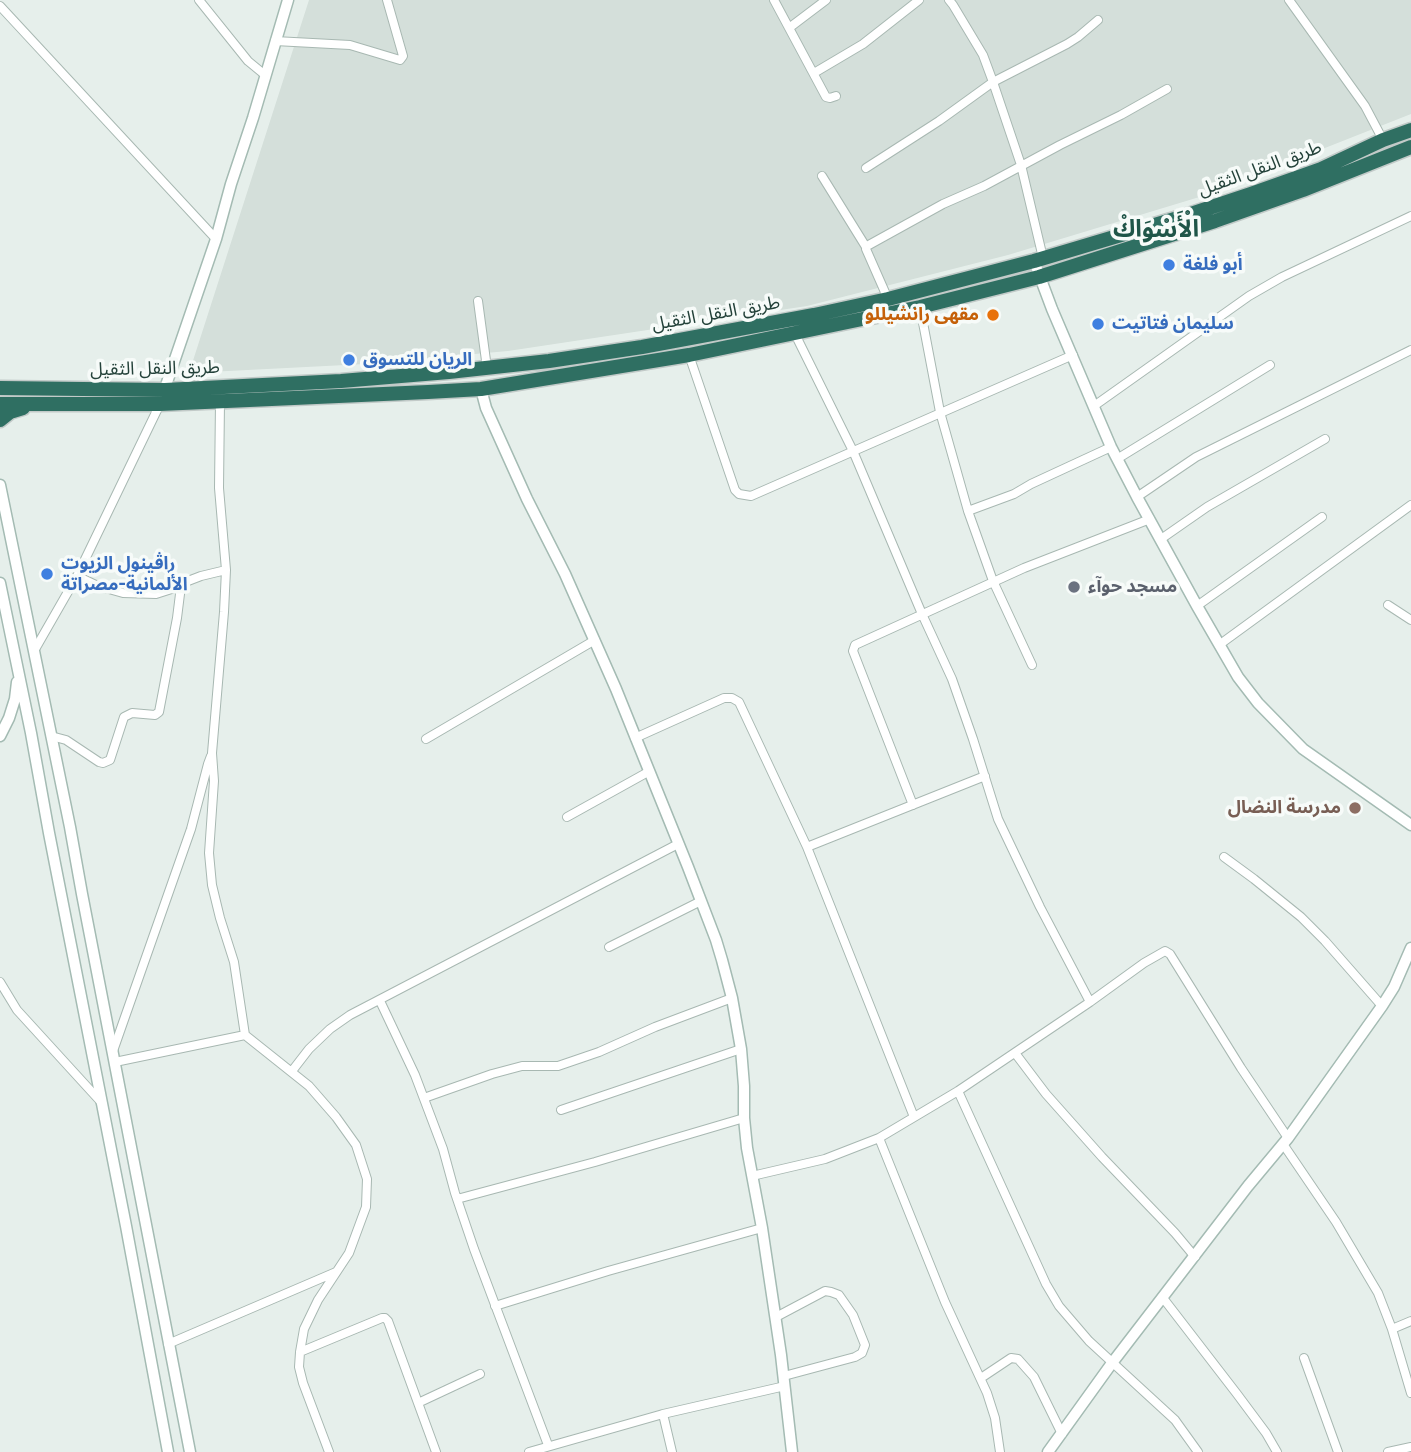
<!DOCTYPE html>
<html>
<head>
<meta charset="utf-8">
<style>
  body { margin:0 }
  canvas { display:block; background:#e6efeb }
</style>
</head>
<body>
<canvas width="1411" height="1452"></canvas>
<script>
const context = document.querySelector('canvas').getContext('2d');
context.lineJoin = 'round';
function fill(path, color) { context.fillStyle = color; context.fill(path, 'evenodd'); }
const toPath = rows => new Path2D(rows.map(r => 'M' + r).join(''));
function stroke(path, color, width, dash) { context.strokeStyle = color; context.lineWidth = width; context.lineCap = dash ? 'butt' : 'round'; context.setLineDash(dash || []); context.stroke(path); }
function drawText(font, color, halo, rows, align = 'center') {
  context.font = font + ' "Fira Sans","Noto Sans Arabic",sans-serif'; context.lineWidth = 7; context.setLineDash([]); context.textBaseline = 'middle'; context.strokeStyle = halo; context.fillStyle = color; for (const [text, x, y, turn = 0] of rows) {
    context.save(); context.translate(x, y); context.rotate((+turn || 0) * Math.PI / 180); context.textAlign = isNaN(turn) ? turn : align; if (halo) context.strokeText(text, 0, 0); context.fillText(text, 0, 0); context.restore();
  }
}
const built = toPath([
  [309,0,1411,0,1411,114,1206,195,1008,255,807,306,508,351,430,358,404,362,189,373]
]);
const street = toPath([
  [199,0,248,61,265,75],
  [774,0,826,97,830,98,836,96],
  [949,0,953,5,983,55,993,82,1021,165,1043,258],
  [1289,0,1365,106,1383,140],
  [0,6,216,239],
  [789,28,826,0],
  [275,41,350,45,400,60,403,56,387,0],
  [814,73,863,44,919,0],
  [866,168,939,121,993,82,1067,44,1078,37,1098,20],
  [822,176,866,247],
  [888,299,866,249,867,246,943,204,984,186,1060,145,1121,115,1167,89],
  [478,301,487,368],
  [920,307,940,412,968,511,993,581,1032,665],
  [795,334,853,451,922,614,952,679,973,739,998,819,1040,907,1090,1002],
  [689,355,735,490,739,494,751,496,1073,355],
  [220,402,219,488,226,570,224,612,212,753,214,781,209,853,212,885,220,918,234,962,245,1035],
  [1094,406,1249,296,1282,277,1411,216],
  [1117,459,1270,365],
  [1137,497,1196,457,1411,350],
  [968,511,1014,494,1031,484,1111,447],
  [1161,539,1207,507,1325,439],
  [77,576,98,586,123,593,156,594,181,586],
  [1388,605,1411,620],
  [1197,606,1322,517],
  [1219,645,1411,505],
  [34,651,77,576,160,404],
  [51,736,66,740,99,762,103,763,110,760,124,717,132,713,155,715,159,712,177,618,181,586,188,581,201,576,226,570],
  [635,738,724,698,732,698,739,702,807,847,914,1117],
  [426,739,595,640],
  [913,805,853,651,855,645,1024,568,1150,519],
  [567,817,648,772],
  [807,847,985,776],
  [1224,857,1254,879,1301,917,1325,941,1382,1006],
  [609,947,701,901],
  [0,982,17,1010,101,1102],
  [380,1001,415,1075,443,1149,455,1193,474,1249,548,1445],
  [113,1051,191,829,208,764,211,756],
  [1015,1053,1046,1094,1102,1157,1175,1233,1195,1257],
  [115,1062,245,1035,309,1086,336,1117,356,1145,367,1179,366,1207,349,1253,318,1300,304,1329,300,1352,299,1367,303,1383,329,1452],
  [292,1071,309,1049,330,1029,350,1015,678,844],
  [958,1091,1046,1284,1059,1306,1089,1341,1175,1420,1198,1452],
  [424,1098,492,1074,522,1066,558,1066,599,1052,655,1027,732,998],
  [561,1110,741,1049],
  [879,1138,945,1302,987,1393,995,1418,1000,1452],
  [1283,1144,1336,1222,1378,1293,1392,1329,1411,1393],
  [752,1176,825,1159,879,1138,958,1091,1090,1002,1144,963,1165,951,1170,954,1241,1068,1288,1138],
  [457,1199,595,1162,744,1118],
  [1163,1298,1237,1394,1266,1433,1277,1452],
  [495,1306,608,1271,762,1228],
  [776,1317,825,1291,831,1292,839,1295,853,1315,865,1345,862,1353,855,1357,784,1376],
  [1392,1329,1411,1321],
  [168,1344,336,1272],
  [300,1352,382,1318,385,1318,388,1321,436,1452],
  [1304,1358,1338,1452],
  [981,1378,1011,1358,1018,1359,1034,1377,1062,1434],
  [418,1403,480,1374],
  [663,1414,672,1452],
  [529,1452,663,1414,785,1386],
  [1388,1452,1411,1447]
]);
const secondary = toPath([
  [1034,261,1052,309,1111,447,1137,497,1197,606,1238,677,1258,703,1303,749,1411,825],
  [481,389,486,408,527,499,565,574,616,689,688,867,716,940,722,960,732,998,741,1049,744,1086,744,1118,747,1148,762,1228,781,1355,792,1452],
  [163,394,216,239,231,184,253,118,288,0],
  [0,485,70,827,82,894,190,1452],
  [0,583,31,733,49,833,126,1226,168,1452],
  [0,736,9,718,15,699,17,682],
  [1048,1452,1112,1363,1248,1186,1288,1138,1382,1006,1394,987,1411,948]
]);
const highway = toPath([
  [0,388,165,390,341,381,449,372,549,361,642,347,814,315,888,299,1034,261,1188,215,1251,194,1321,169,1383,140,1411,130],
  [0,404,160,404,428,392,481,389,689,355,920,307,1039,277,1215,221,1303,190,1411,147],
  [0,420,10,412,23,408]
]);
const markers = [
  [1169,265,7,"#3f7fe0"],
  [993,315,7,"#e8710a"],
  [1098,324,7,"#3f7fe0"],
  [349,360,7,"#3f7fe0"],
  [47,574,7,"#3f7fe0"],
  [1074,587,7,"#6b7280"],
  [1355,808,7,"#8d6e63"]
];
const streetNames = [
  ["طريق النقل الثقيل",1260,169,-20],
  ["طريق النقل الثقيل",716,314,-10],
  ["طريق النقل الثقيل",155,369,-1]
];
const shopNames = [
  ["أبو فلغة",1183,265],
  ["سليمان فتاتيت",1112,324],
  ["الريان للتسوق",363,360],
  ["راڤينول الزيوت",61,564],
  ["الألمانية-مصراتة",61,585]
];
const foodNames = [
  ["مقهى رانشيللو",979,315]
];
const worshipNames = [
  ["مسجد حوآء",1088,587]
];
const educationNames = [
  ["مدرسة النضال",1341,808]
];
const districtNames = [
  ["الْأَسْوَاكْ",1156,230]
];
fill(built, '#d4dfda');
stroke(street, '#a8b8b2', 10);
stroke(secondary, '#a4bbb3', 13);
stroke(highway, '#c2cac8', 17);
stroke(street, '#fff', 8);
stroke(secondary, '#fff', 10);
stroke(highway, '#2f6f62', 14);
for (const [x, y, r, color] of markers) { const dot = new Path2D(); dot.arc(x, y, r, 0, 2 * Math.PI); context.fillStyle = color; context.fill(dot); stroke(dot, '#f7fbf9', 2.5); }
drawText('18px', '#24423a', '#f7fbf9', streetNames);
drawText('bold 18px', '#366cbe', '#f7fbf9', shopNames, 'left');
drawText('bold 18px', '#c56008', '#f7fbf9', foodNames, 'right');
drawText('bold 18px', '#5b616d', '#f7fbf9', worshipNames, 'left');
drawText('bold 18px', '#785e54', '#f7fbf9', educationNames, 'right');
drawText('bold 24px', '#1f5548', '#f7fbf9', districtNames);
</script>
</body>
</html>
